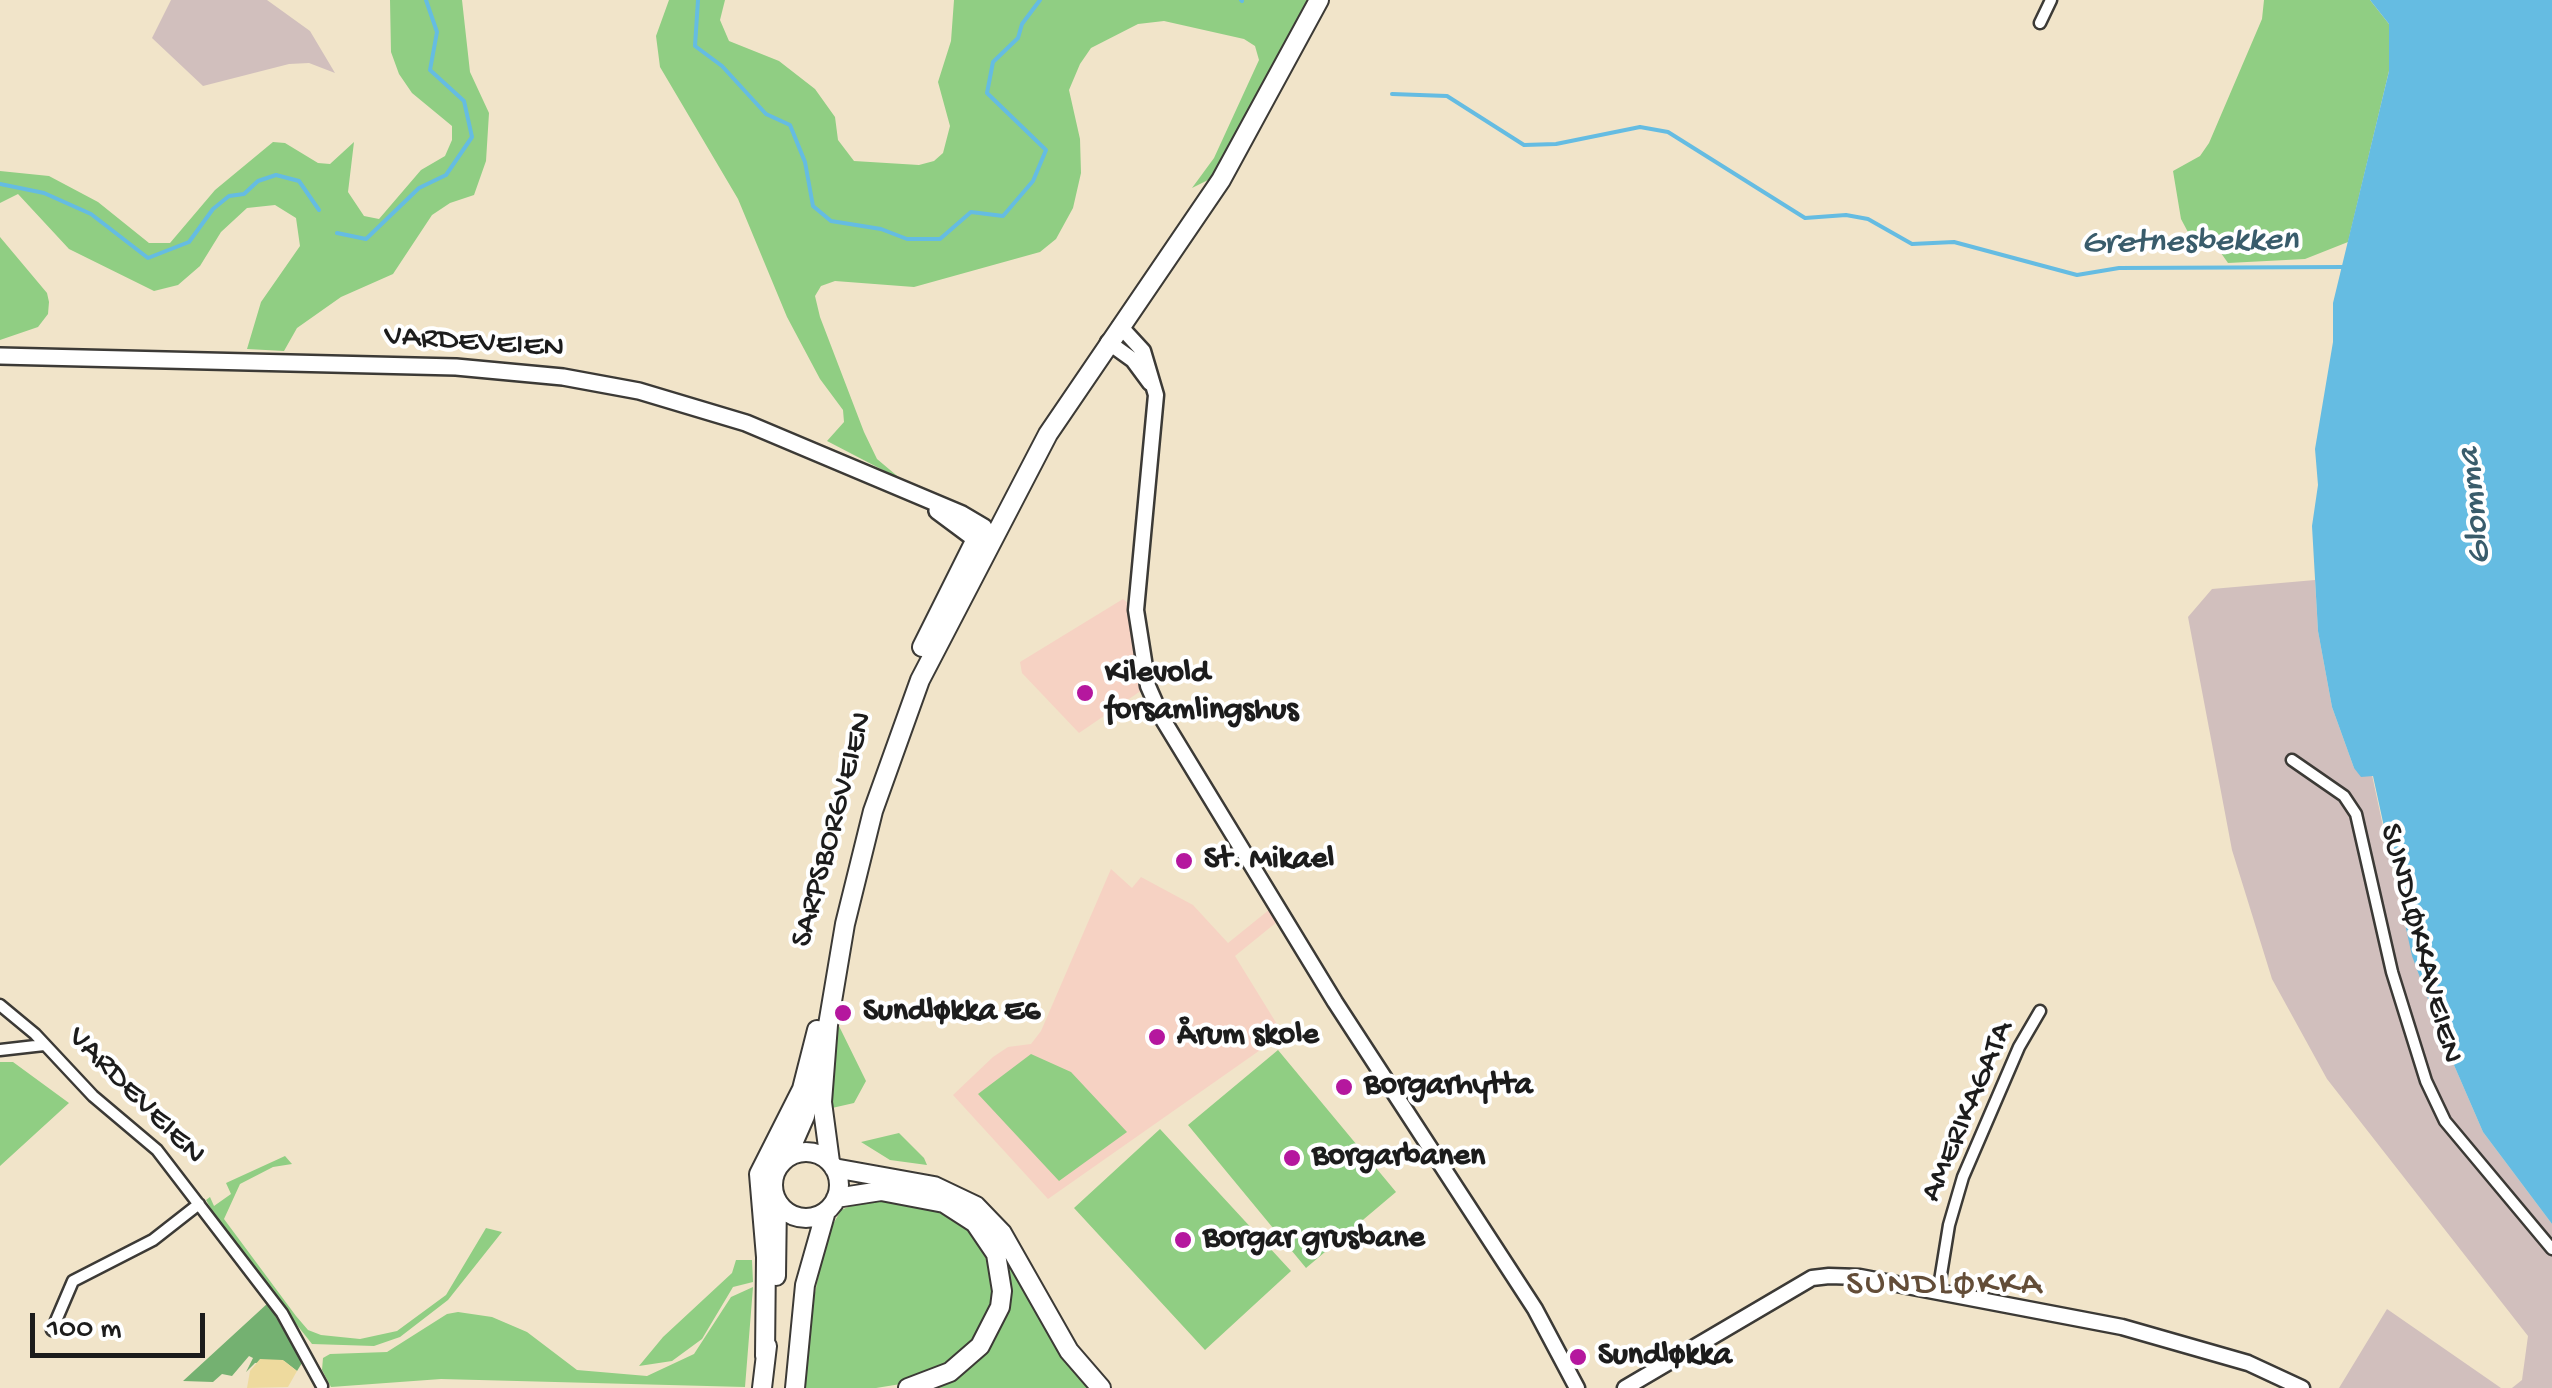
<!DOCTYPE html>
<html>
<head>
<meta charset="utf-8">
<style>
  body { margin:0 }
  #map { position:relative; width:2552px; height:1388px; overflow:hidden; background:#f1e4c9; font-family:"Gochi Hand",sans-serif }
  canvas { display:block }
  .scale { position:absolute; left:30px; top:1313px; width:175px; height:45px; box-sizing:border-box; border:5px solid #1c1c1c; border-top:0; padding-left:12px; font-size:30px; line-height:35px; white-space:nowrap; color:#1c1c1c; -webkit-text-stroke:8px #fff; paint-order:stroke }
</style>
</head>
<body>
<div id="map">
<canvas width="2552" height="1388"></canvas>
<div class="scale">100 m</div>
</div>
<script>
const context = document.querySelector('canvas').getContext('2d');
context.lineJoin = 'round';
function fill(path, color) { context.fillStyle = color; context.fill(path, 'evenodd'); }
const toPath = rows => new Path2D(rows.map(r => 'M' + r).join(''));
function stroke(path, color, width, dash) { context.strokeStyle = color; context.lineWidth = width; context.lineCap = dash ? 'butt' : 'round'; context.setLineDash(dash || []); context.stroke(path); }
function drawText(font, color, halo, rows, align = 'center') {
  context.font = font + ' "Gochi Hand",sans-serif'; context.lineWidth = 8; context.setLineDash([]); context.textBaseline = 'middle'; context.strokeStyle = halo; context.fillStyle = color; for (const [text, x, y, turn = 0] of rows) {
    context.save(); context.translate(x, y); context.rotate((+turn || 0) * Math.PI / 180); context.textAlign = isNaN(turn) ? turn : align; if (halo) context.strokeText(text, 0, 0); context.fillText(text, 0, 0); context.restore();
  }
}
const built = toPath([
  [1123,599,1136,610,1148,686,1079,733,1022,673,1020,662],
  [1111,869,1132,888,1141,877,1193,905,1228,943,1275,905,1283,917,1235,956,1283,1034,1048,1199,953,1095,993,1057,1008,1047,1031,1044,1041,1031]
]);
const industrial = toPath([
  [171,0,267,0,310,31,335,73,309,63,289,64,203,86,152,38],
  [2315,580,2318,631,2332,707,2354,768,2372,775,2403,919,2444,1042,2483,1132,2552,1224,2552,1388,2512,1388,2522,1380,2528,1336,2327,1079,2272,979,2232,850,2188,617,2212,589],
  [2387,1309,2501,1388,2339,1388]
]);
const green = toPath([
  [390,0,462,0,470,72,489,113,486,161,474,195,450,203,432,215,393,274,341,297,297,328,284,351,247,349,261,302,300,246,296,218,275,205,247,208,221,232,200,266,178,285,154,291,69,249,18,194,0,203,0,171,49,176,98,202,149,243,170,243,215,190,273,142,285,143,318,163,330,164,354,142,348,192,364,216,379,219,421,170,445,156,452,140,452,126,412,93,399,74,391,52],
  [669,0,725,0,720,20,729,41,779,61,815,89,835,117,838,140,854,161,919,165,934,161,943,153,950,126,938,82,951,41,954,0,1307,0,1212,178,1192,188,1214,158,1259,60,1255,46,1244,39,1164,21,1138,24,1091,48,1080,64,1069,90,1080,139,1081,173,1073,208,1056,239,1040,252,914,287,835,281,821,286,815,296,820,317,864,432,877,459,902,480,827,441,844,422,843,410,820,379,787,317,738,199,660,67,656,36],
  [2264,0,2370,0,2389,24,2389,71,2348,242,2305,259,2228,263,2221,253,2189,234,2181,219,2173,171,2200,156,2209,143,2262,19],
  [0,237,47,293,49,302,48,314,38,327,0,340],
  [838,1024,866,1081,854,1103,832,1108],
  [1278,1050,1396,1192,1306,1268,1188,1125],
  [1031,1054,1071,1072,1127,1132,1059,1181,978,1094],
  [0,1062,13,1062,69,1103,0,1166],
  [1160,1129,1291,1271,1205,1350,1074,1208],
  [899,1133,924,1158,927,1165,890,1160,861,1142],
  [285,1156,292,1164,273,1167,240,1184,224,1219,296,1316,308,1330,321,1335,360,1339,397,1331,446,1295,486,1228,502,1232,448,1300,400,1337,374,1346,312,1344,228,1238,206,1200,210,1197,214,1206,231,1194,226,1183],
  [867,1199,934,1207,976,1236,993,1269,996,1292,986,1327,958,1359,907,1383,876,1388,805,1388,812,1307,827,1235,841,1210],
  [736,1260,752,1260,753,1282,733,1287,702,1339,672,1361,639,1366,663,1337,732,1273],
  [1005,1267,1011,1267,1067,1363,1088,1388,931,1388,970,1364],
  [753,1287,745,1387,441,1379,331,1387,322,1370,323,1358,330,1354,387,1352,447,1314,458,1312,492,1317,527,1332,577,1370,647,1376,694,1354,731,1297]
]);
const forest = toPath([
  [268,1303,302,1363,297,1371,284,1361,255,1363,246,1372,253,1358,249,1356,232,1376,222,1374,213,1382,183,1381]
]);
const sand = toPath([
  [260,1359,283,1360,297,1371,288,1387,247,1388,250,1371]
]);
const water = toPath([
  [2370,0,2552,0,2552,1224,2483,1132,2444,1042,2412,956,2373,776,2361,777,2354,768,2332,707,2318,631,2312,526,2318,485,2315,449,2333,342,2333,303,2389,71,2389,24]
]);
const stream = toPath([
  [698,0,695,46,722,66,766,114,790,125,805,162,813,206,831,221,881,229,907,239,940,239,971,212,1003,216,1033,181,1046,150,987,93,993,62,1018,38,1022,24,1040,0],
  [1241,0,1242,1],
  [1392,94,1447,96,1524,145,1556,144,1640,127,1668,132,1805,218,1846,215,1868,219,1912,244,1954,242,2077,275,2119,268,2344,267],
  [0,184,44,193,91,214,148,258,189,242,213,209,229,196,244,194,258,181,276,175,299,181,319,210],
  [337,233,366,239,419,188,446,175,472,137,464,101,430,70,437,32,426,0]
]);
const street = toPath([
  [2040,23,2051,0],
  [2292,760,2344,796,2356,814,2392,972,2426,1081,2445,1121,2552,1249],
  [0,1005,35,1034,93,1096,157,1150,282,1313,322,1386],
  [0,1050,44,1045],
  [1938,1293,1949,1225,1963,1177,2019,1047,2040,1011],
  [52,1330,73,1281,153,1240,199,1204]
]);
const secondary = toPath([
  [1120,326,1143,351,1156,395,1136,610,1148,686,1162,718,1335,1002,1535,1309,1577,1388],
  [1108,342,1133,360,1150,383],
  [1625,1388,1812,1278,1829,1276,1860,1277,2122,1327,2248,1363,2302,1388]
]);
const primary = toPath([
  [0,356,456,367,563,377,639,391,746,423,962,514,984,527,990,539],
  [937,511,976,540,989,539]
]);
const highway = toPath([
  [922,647,973,545],
  '773 1185a33 33 0 1 1 66 0a33 33 0 1 1-66 0Z',
  [787,1157,805,1116,814,1053],
  [830,1162,822,1102,828,1025,845,924,873,811,920,680,1048,434,1221,180,1319,0],
  [834,1168,934,1186,976,1206,1002,1233,1069,1351,1101,1388],
  [836,1198,881,1191,944,1203,975,1223,996,1254,1002,1291,1000,1307,980,1346,950,1372,908,1388],
  [776,1276,777,1201],
  [765,1356,766,1257,759,1174,802,1089,817,1030],
  [762,1388,767,1346],
  [795,1388,805,1285,826,1211]
]);
const markers = [
  [1085,693,10,"#b5179e"],
  [1184,861,10,"#b5179e"],
  [843,1013,10,"#b5179e"],
  [1157,1037,10,"#b5179e"],
  [1344,1087,10,"#b5179e"],
  [1292,1158,10,"#b5179e"],
  [1183,1240,10,"#b5179e"],
  [1578,1357,10,"#b5179e"]
];
const streetNames = [
  ["VARDEVEIEN",474,344,4],
  ["SARPSBORGVEIEN",834,830,-75],
  ["SUNDLØKKAVEIEN",2419,944,75],
  ["VARDEVEIEN",135,1097,45],
  ["AMERIKAGATA",1969,1112,-67]
];
const poiNames = [
  ["Kilevold",1105,675],
  ["forsamlingshus",1105,712],
  ["St. Mikael",1204,861],
  ["Sundløkka E6",863,1013],
  ["Årum skole",1177,1037],
  ["Borgarhytta",1364,1087],
  ["Borgarbanen",1312,1158],
  ["Borgar grusbane",1203,1240],
  ["Sundløkka",1598,1357]
];
const waterNames = [
  ["Gretnesbekken",2190,244,-1],
  ["Glomma",2477,506,-96]
];
const neighbourhoodNames = [
  ["SUNDLØKKA",1945,1287]
];
fill(built, '#f6d2c3');
fill(industrial, '#d1bfbd');
fill(green, '#90ce83');
fill(forest, '#74b171');
fill(sand, '#eeda9e');
fill(water, '#65bce2');
stroke(stream, '#65bce2', 4);
stroke(street, '#3c3a36', 15);
stroke(secondary, '#3c3a36', 19);
stroke(primary, '#3c3a36', 20);
stroke(highway, '#3c3a36', 22);
stroke(street, '#fff', 10);
stroke(secondary, '#fff', 14);
stroke(primary, '#fff', 15);
stroke(highway, '#fff', 18);
for (const [x, y, r, color] of markers) { const dot = new Path2D(); dot.arc(x, y, r, 0, 2 * Math.PI); context.fillStyle = color; context.fill(dot); stroke(dot, '#fff', 4); }
drawText('32px', '#1c1c1c', '#fff', streetNames);
drawText('bold 32px', '#1c1c1c', '#fff', poiNames, 'left');
drawText('italic 35px', '#395c6b', '#fff', waterNames);
context.letterSpacing = '2.5px';
drawText('35px', '#634d38', '#fff', neighbourhoodNames);
context.letterSpacing = '0px';
</script>
</body>
</html>
